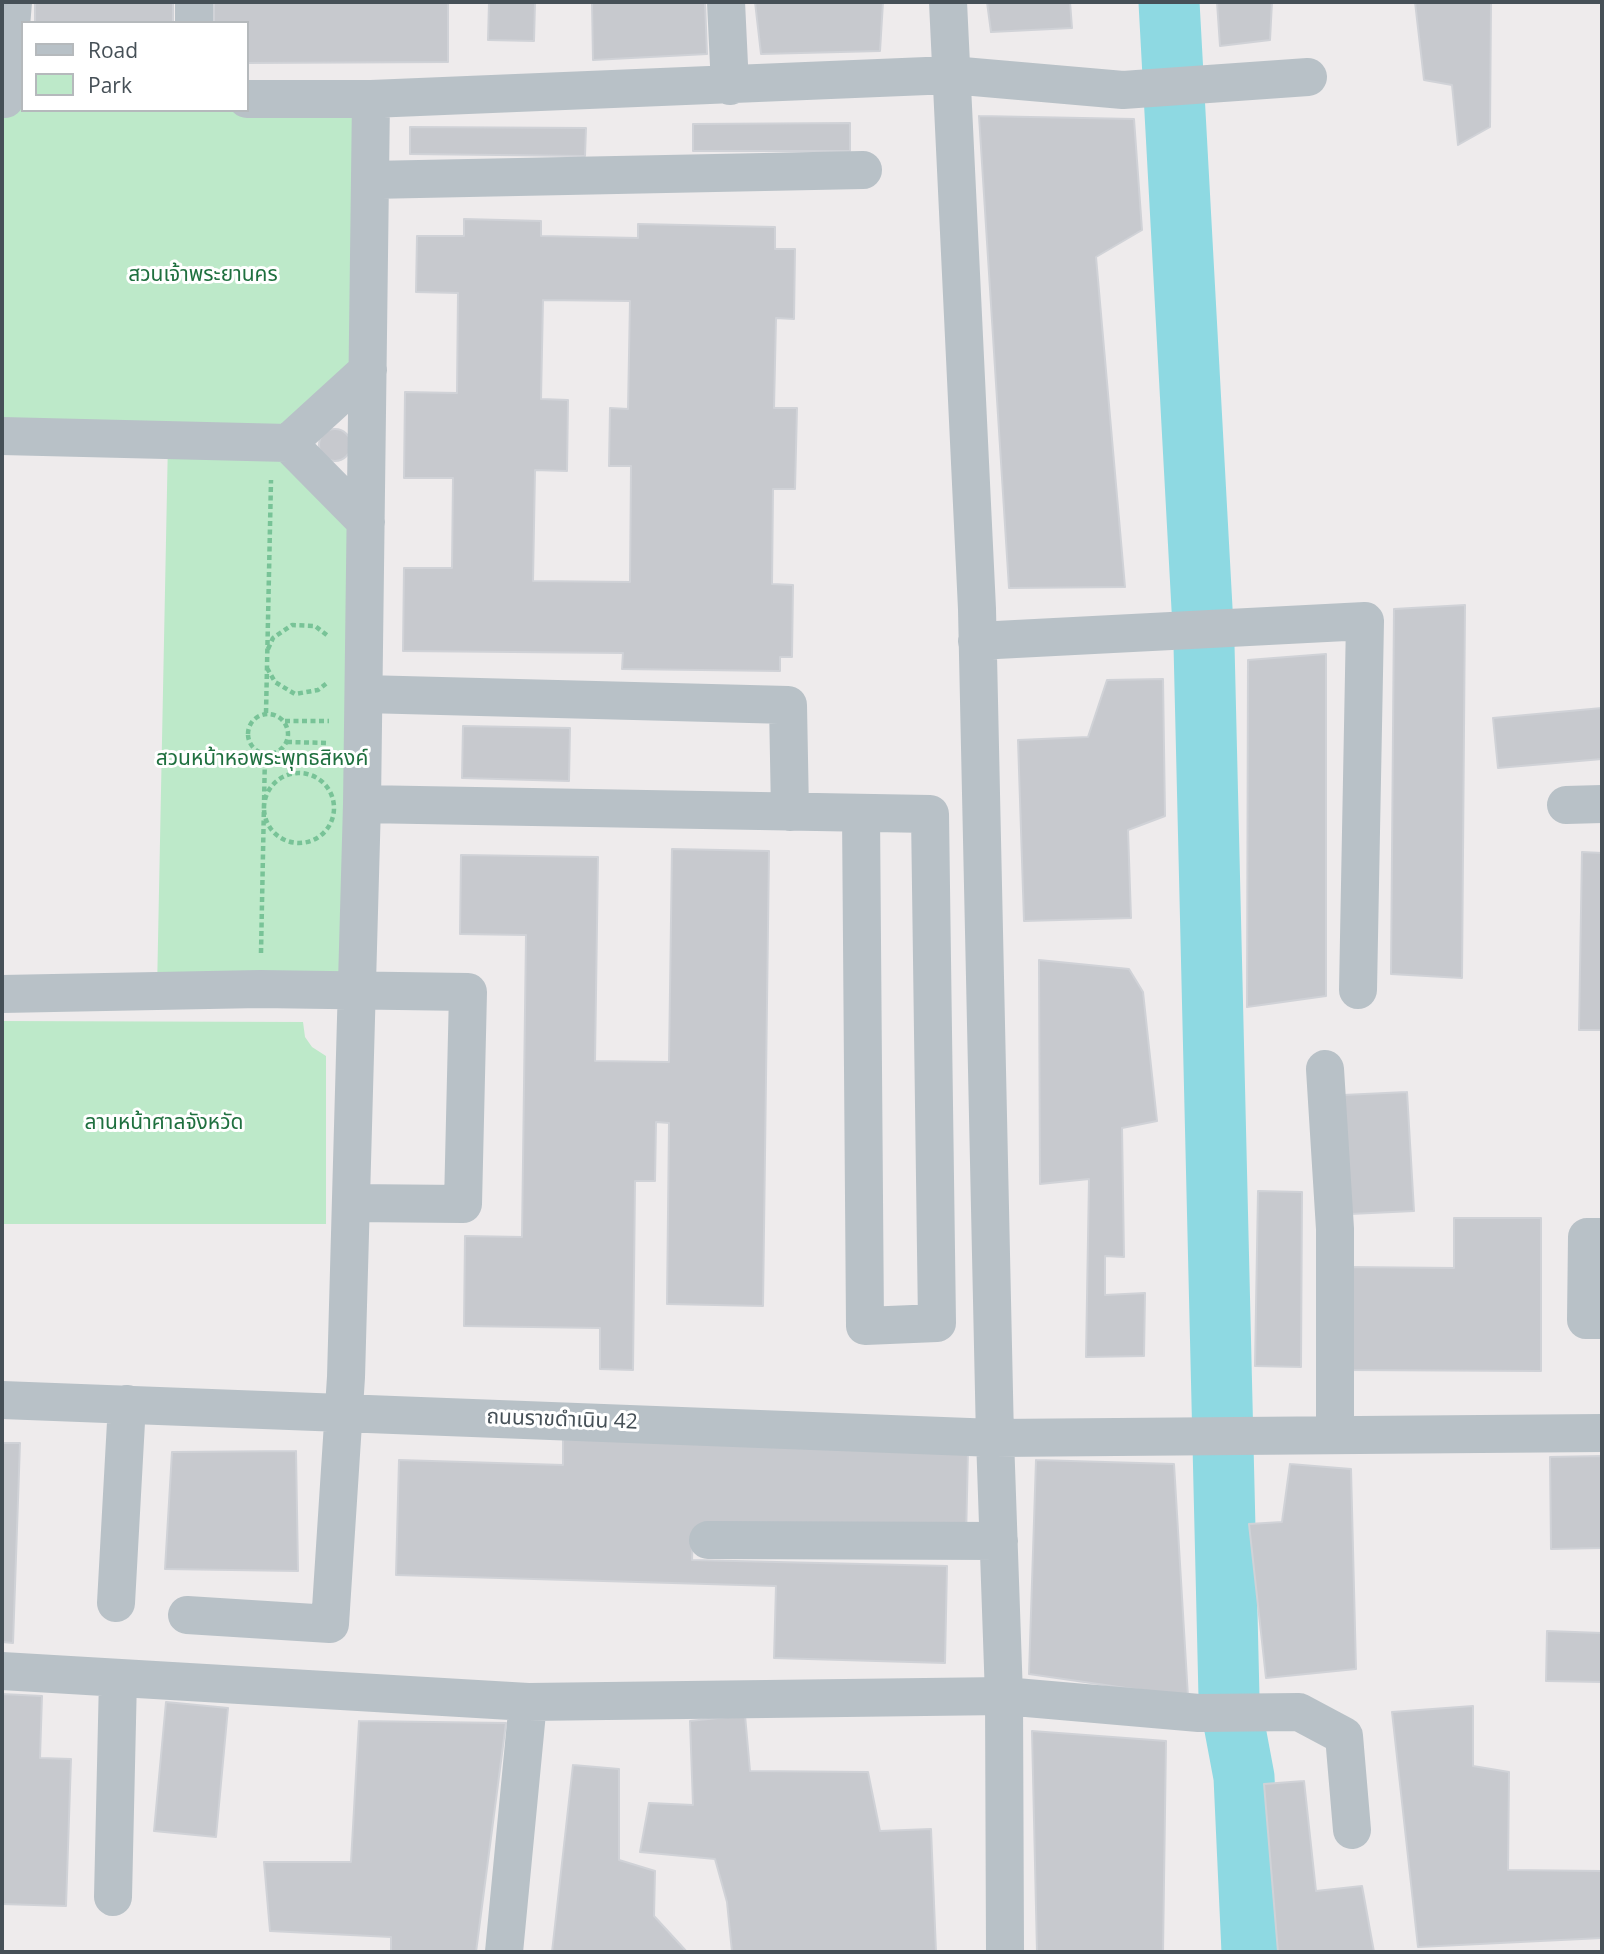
<!DOCTYPE html>
<html>
<head>
<meta charset="utf-8">
<style>
  body { margin:0 }
  #map { position:relative; width:1604px; height:1954px; overflow:hidden; background:#eeebec; font-family:"Open Sans",sans-serif }
  canvas { display:block }
  .frame { position:absolute; inset:0; border:4px solid #465057; pointer-events:none }
  .legend { position:absolute; left:21px; top:21px; width:228px; height:91px; box-sizing:border-box; background:#fff; border:2px solid #b5b9bc; margin:0; padding:9px 12px; list-style:none; font-size:21px; color:#465057 }
  .legend li { display:flex; align-items:center; gap:14px; height:35px }
  .legend b { width:35px; border:2px solid #b5b9bc }
</style>
</head>
<body>
<div id="map">
<canvas width="1604" height="1954"></canvas>
<div class="frame"></div>
<ul class="legend">
<li><b style="height:9px;background:#b8c1c7"></b>Road</li>
<li><b style="height:19px;background:#bde9c9"></b>Park</li>
</ul>
</div>
<script>
const context = document.querySelector('canvas').getContext('2d');
context.lineJoin = 'round';
function fill(path, color) { context.fillStyle = color; context.fill(path, 'evenodd'); }
const toPath = rows => new Path2D(rows.map(r => 'M' + r).join(''));
function stroke(path, color, width, dash) { context.strokeStyle = color; context.lineWidth = width; context.lineCap = dash ? 'butt' : 'round'; context.setLineDash(dash || []); context.stroke(path); }
function drawText(font, color, halo, rows, align = 'center') {
  context.font = font + ' "Open Sans","Noto Sans Thai",sans-serif'; context.lineWidth = 6; context.setLineDash([]); context.textBaseline = 'middle'; context.strokeStyle = halo; context.fillStyle = color; for (const [text, x, y, turn = 0] of rows) {
    context.save(); context.translate(x, y); context.rotate((+turn || 0) * Math.PI / 180); context.textAlign = isNaN(turn) ? turn : align; if (halo) context.strokeText(text, 0, 0); context.fillText(text, 0, 0); context.restore();
  }
}
const green = toPath([
  [2,98,23,98,23,110,247,110,371,99,368,370,289,443,366,522,357,990,157,991,168,440,2,436],
  [2,1021,303,1022,305,1037,312,1047,326,1056,326,1224,2,1224]
]);
const river = toPath([
  [1169,2,1204,645,1229,1697,1244,1777,1252,1952]
]);
const building = toPath([
  [35,2,173,2,173,23,35,23,35,2],
  [214,2,448,2,448,62,247,63,247,23,214,23,214,2],
  [489,2,535,2,534,41,488,40,489,2],
  [592,2,705,2,707,54,593,60,592,2],
  [755,2,883,2,880,51,761,54,755,2],
  [987,2,1070,2,1072,28,991,32,987,2],
  [1217,2,1272,2,1270,40,1220,46,1217,2],
  [1415,2,1491,2,1490,127,1458,145,1452,85,1424,80,1415,2],
  [979,116,1134,119,1142,230,1096,257,1125,587,1009,588,979,116],
  [850,123,850,151,693,151,693,124,850,123],
  [410,127,586,128,585,156,410,154,410,127],
  [464,219,541,221,541,236,638,238,638,224,775,227,775,249,795,249,794,319,776,318,774,408,797,408,795,489,773,489,772,584,793,585,792,657,780,657,780,671,622,669,623,653,403,651,404,568,452,568,453,478,404,478,405,392,457,393,458,293,416,292,417,236,464,236,464,219],
  [543,300,630,301,628,409,610,408,609,466,631,466,630,582,533,581,535,470,567,471,568,400,541,399,543,300],
  '319 445a16 16 0 1 1 32 0a16 16 0 1 1-32 0Z',
  [1465,605,1462,978,1391,974,1394,609,1465,605],
  [1326,654,1326,996,1247,1007,1248,660,1326,654],
  [1163,679,1165,816,1128,830,1131,918,1024,921,1018,740,1088,737,1107,680,1163,679],
  [1602,708,1602,759,1498,768,1493,718,1602,708],
  [463,726,570,728,569,781,462,778,463,726],
  [672,849,769,851,763,1306,667,1304,669,1123,656,1122,655,1181,635,1181,633,1370,600,1369,600,1328,464,1326,465,1236,522,1237,526,935,460,934,461,855,598,857,595,1061,669,1062,672,849],
  [1582,852,1602,853,1602,1030,1579,1030,1582,852],
  [1039,960,1129,969,1143,992,1157,1121,1122,1128,1124,1257,1105,1256,1105,1295,1145,1293,1144,1356,1086,1357,1089,1179,1040,1184,1039,960],
  [1407,1092,1414,1211,1350,1214,1343,1095,1407,1092],
  [1258,1191,1302,1192,1301,1367,1255,1366,1258,1191],
  [1454,1218,1541,1218,1541,1371,1346,1370,1346,1267,1454,1268,1454,1218],
  [563,1439,968,1450,966,1539,693,1531,692,1560,947,1566,945,1663,774,1658,776,1586,396,1575,399,1460,563,1465,563,1439],
  [2,1443,20,1443,13,1643,2,1642,2,1443],
  [296,1451,298,1571,165,1569,172,1452,296,1451],
  [1602,1456,1602,1548,1551,1549,1550,1457,1602,1456],
  [1036,1460,1174,1464,1188,1697,1029,1674,1036,1460],
  [1290,1464,1351,1469,1356,1669,1266,1678,1249,1524,1282,1522,1290,1464],
  [1547,1631,1602,1633,1602,1682,1546,1681,1547,1631],
  [2,1694,42,1696,40,1758,71,1759,66,1906,2,1904,2,1694],
  [166,1702,228,1708,216,1837,154,1831,166,1702],
  [1473,1706,1473,1766,1509,1772,1508,1870,1602,1871,1602,1938,1418,1947,1392,1712,1473,1706],
  [745,1715,750,1771,868,1772,880,1831,931,1829,936,1952,732,1952,727,1902,715,1859,640,1852,649,1803,693,1805,690,1721,745,1715],
  [359,1721,506,1723,476,1952,391,1952,391,1937,270,1931,264,1862,351,1862,359,1721],
  [1032,1731,1166,1741,1163,1952,1037,1952,1032,1731],
  [573,1765,619,1769,619,1860,655,1871,654,1916,687,1952,552,1952,573,1765],
  [1304,1781,1316,1891,1362,1886,1374,1952,1278,1952,1264,1784,1304,1781]
]);
const path = toPath([
  [268,649,273,638,292,625,315,626,328,636],
  [267,668,275,682,295,694,318,690,327,683],
  [266,713,271,480],
  '248 734a20 20 0 1 1 40 0a20 20 0 1 1-40 0Z',
  [285,721,329,721],
  [287,742,328,743],
  '264 808a35 35 0 1 1 70 0a35 35 0 1 1-70 0Z',
  [261,953,265,754]
]);
const minor = toPath([
  [726,2,730,86],
  [948,2,977,609,995,1438,1004,1696,1005,1952],
  [194,23,194,2],
  [5,99,13,2],
  [247,99,371,99,951,75,1123,90,1308,77],
  [370,180,863,170],
  [2,436,288,443,366,522],
  [288,443,368,370],
  [977,641,1365,621,1358,990],
  [364,694,788,705,790,812],
  [362,804,930,814,937,1323,865,1326,861,813],
  [1566,805,1602,804],
  [2,994,260,989,468,992,463,1204,351,1203],
  [1325,1069,1335,1229,1335,1434],
  [1602,1237,1587,1237,1586,1320,1602,1320],
  [2,1400,995,1438,1602,1433],
  [708,1540,999,1541],
  [116,1603,127,1404],
  [187,1615,330,1624,346,1377,362,804,371,99],
  [2,1671,528,1702,1004,1696,1199,1713,1299,1712,1344,1736,1352,1830],
  [113,1897,118,1678],
  [504,1952,528,1702]
]);
const parkNames = [
  ["สวนเจ้าพระยานคร",203,275],
  ["สวนหน้าหอพระพุทธสิหงค์",262,759],
  ["ลานหน้าศาลจังหวัด",164,1123]
];
const streetNames = [
  ["ถนนราขดำเนิน 42",562,1420,2]
];
fill(green, '#bde9c9');
stroke(river, '#8ed9e2', 61);
fill(building, '#c7c9ce');
stroke(building, '#d0d2d7', 2);
stroke(path, '#78c397', 4.5, [5, 3.5]);
stroke(minor, '#b8c1c7', 38);
drawText('21px', '#1f703f', '#fff', parkNames);
drawText('21px', '#465057', '#fff', streetNames);
</script>
</body>
</html>
